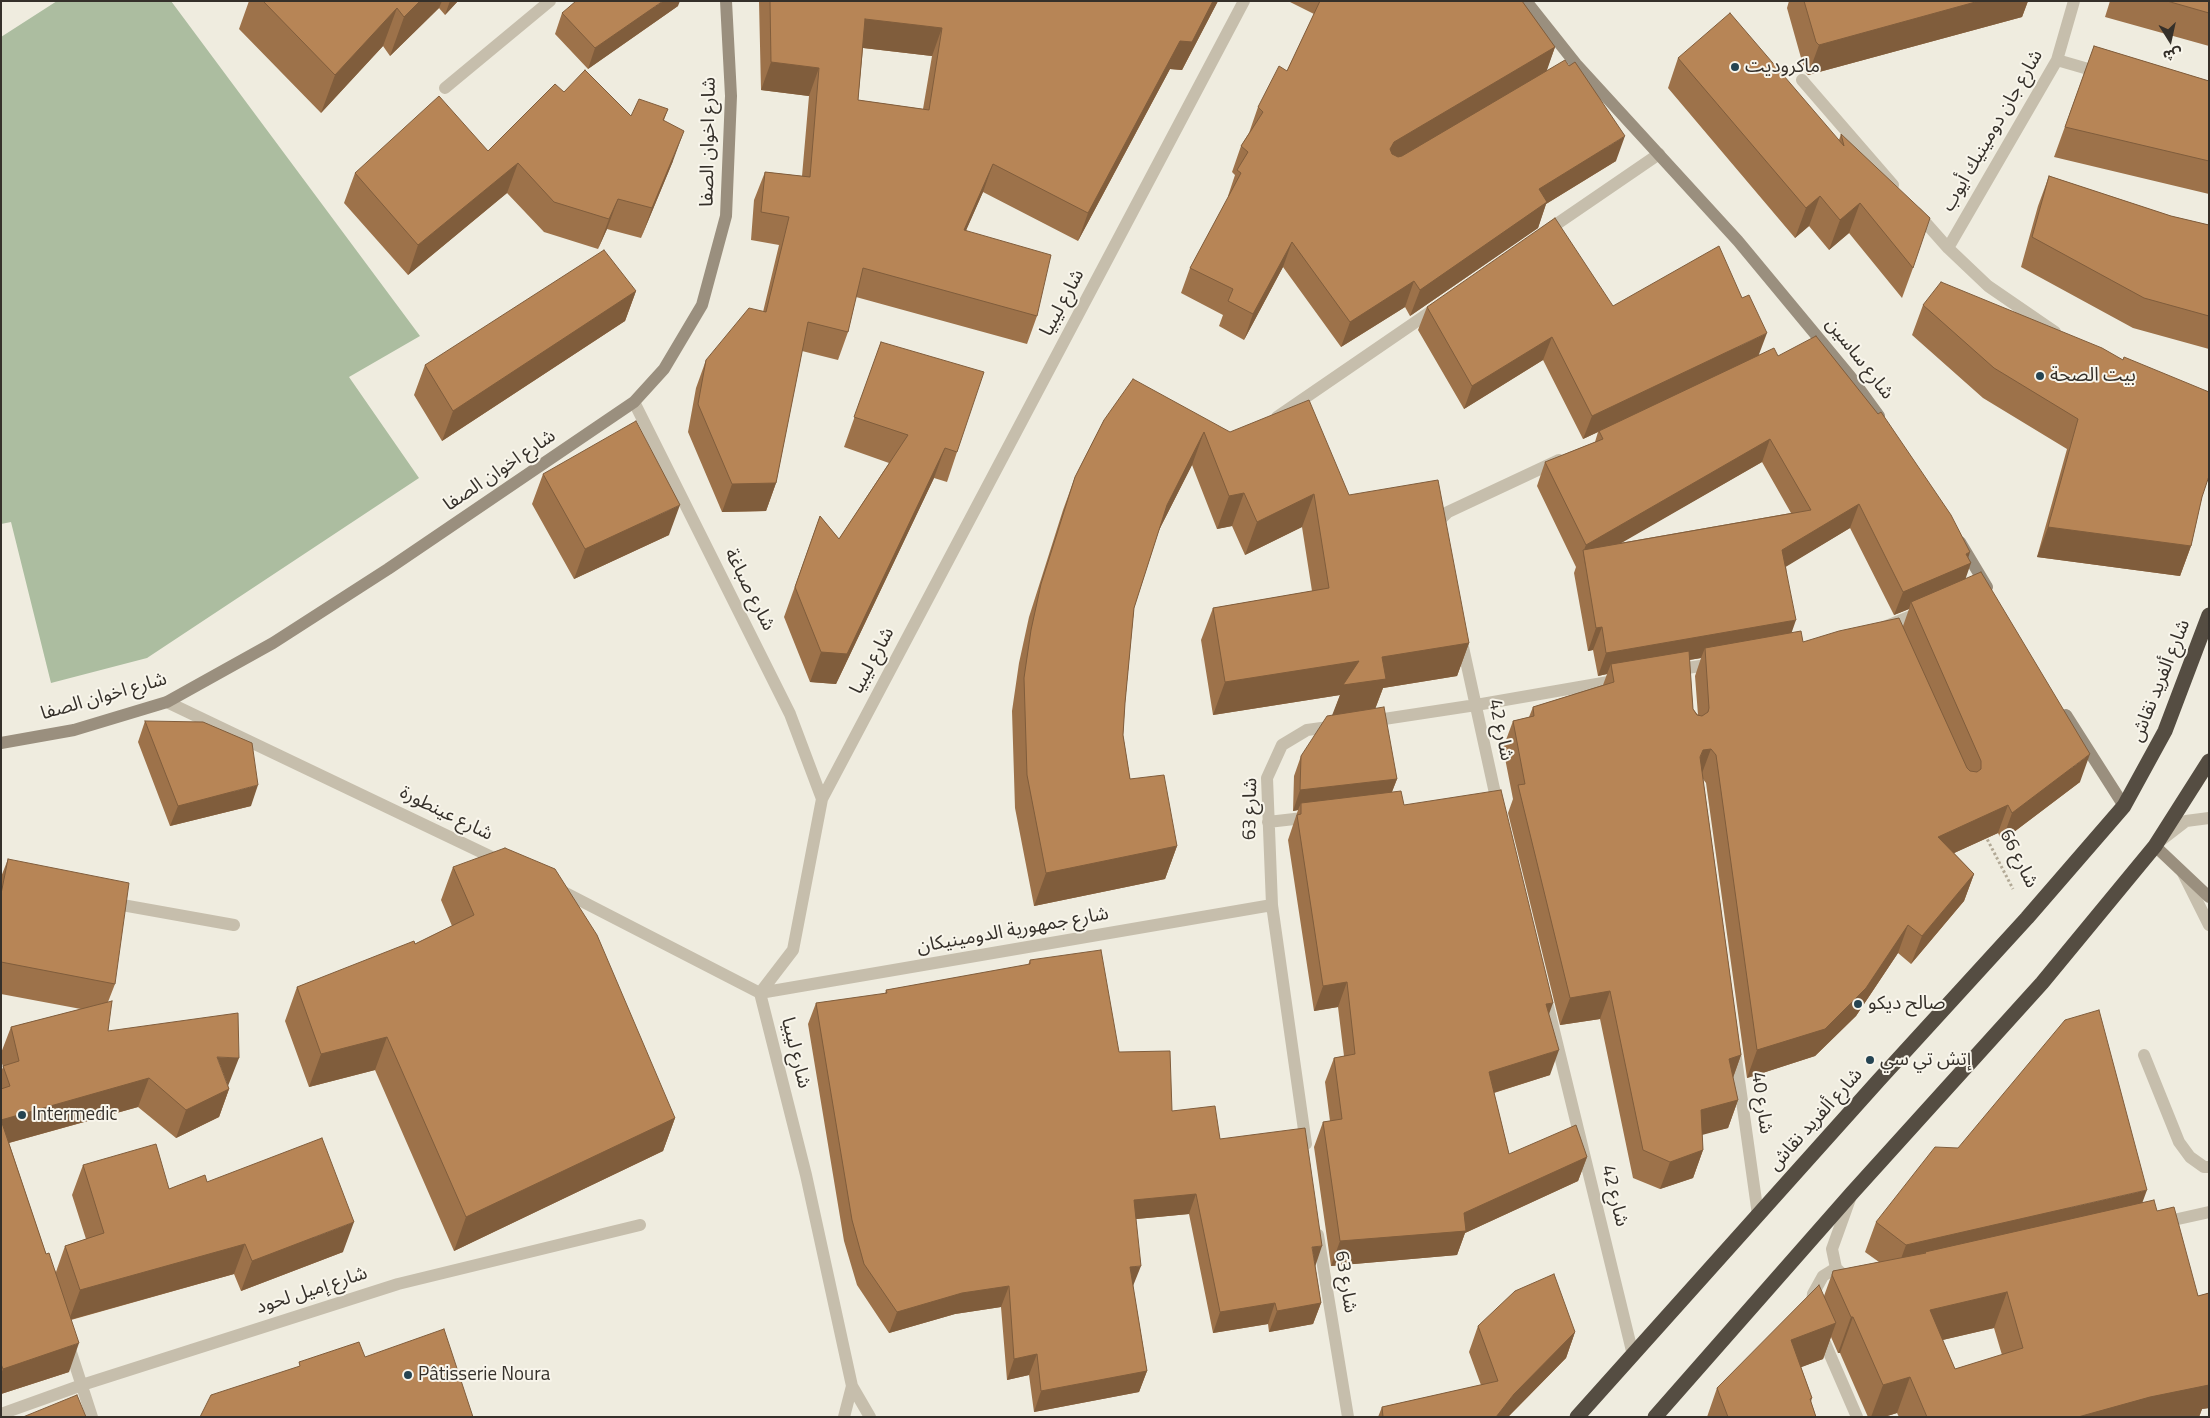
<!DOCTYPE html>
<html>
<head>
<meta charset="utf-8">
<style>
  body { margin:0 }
  #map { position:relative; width:2210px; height:1418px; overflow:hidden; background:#efecdf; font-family:"Titillium Web","Noto Sans Arabic",sans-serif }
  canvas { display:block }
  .frame { position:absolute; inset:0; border:2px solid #35302a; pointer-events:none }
  .north { position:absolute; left:2145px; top:15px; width:50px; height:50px; -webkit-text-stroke:4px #f8f5eb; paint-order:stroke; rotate:170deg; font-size:14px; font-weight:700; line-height:20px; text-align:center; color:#35302a }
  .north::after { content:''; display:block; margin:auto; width:18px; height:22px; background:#35302a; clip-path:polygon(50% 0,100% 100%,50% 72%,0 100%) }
</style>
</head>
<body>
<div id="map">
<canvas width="2210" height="1418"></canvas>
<div class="frame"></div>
<div class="north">ش</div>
</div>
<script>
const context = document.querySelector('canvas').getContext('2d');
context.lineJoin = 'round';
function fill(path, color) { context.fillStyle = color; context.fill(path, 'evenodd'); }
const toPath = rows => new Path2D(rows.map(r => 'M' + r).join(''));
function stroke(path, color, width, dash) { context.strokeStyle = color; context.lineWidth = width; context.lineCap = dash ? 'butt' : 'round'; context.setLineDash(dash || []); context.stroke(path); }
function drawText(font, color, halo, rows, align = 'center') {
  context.font = font + ' "Titillium Web","Noto Sans Arabic",sans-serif'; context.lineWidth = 4; context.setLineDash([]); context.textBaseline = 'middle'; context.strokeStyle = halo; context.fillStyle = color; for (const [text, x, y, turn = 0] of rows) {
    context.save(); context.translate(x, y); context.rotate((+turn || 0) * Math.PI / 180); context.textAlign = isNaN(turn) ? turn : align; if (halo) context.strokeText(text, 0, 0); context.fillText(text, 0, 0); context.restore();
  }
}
const green = toPath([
  [57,1,171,1,420,336,349,377,419,478,147,658,51,683,11,522,1,524,1,37]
]);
const path = toPath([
  [1985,835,2013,889]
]);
const lane = toPath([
  [445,88,550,1],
  [2160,841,2186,821,2209,818],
  [2183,873,2209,925],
  [111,903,234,925],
  [2144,1055,2179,1142,2190,1157,2204,1167,2209,1167],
  [2160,1223,2209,1212],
  [1850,1282,1836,1268,1832,1249,1851,1196],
  [1812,1301,1813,1294,1823,1276,1836,1268],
  [1821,1334,1857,1417]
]);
const street = toPath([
  [2057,60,2102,73],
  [1802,80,1893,185],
  [1917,213,1948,248,1988,286,2055,332],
  [1545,232,1659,154],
  [1948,248,2057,60,2074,1],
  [634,402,790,714,822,799],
  [1277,417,1436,308],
  [1439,528,1439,521,1448,512,1559,460],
  [1884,627,1921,612],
  [1461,638,1498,807],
  [1674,670,1713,664],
  [167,702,502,862],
  [1371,721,1476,705,1620,680],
  [1268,822,1312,817],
  [556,888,760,993],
  [760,993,793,950,822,799,1244,1],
  [760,993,1272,905],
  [760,993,806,1175,852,1386,870,1417],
  [1546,998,1633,1355],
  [1735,1051,1758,1215],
  [1306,1144,1272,905,1267,778,1282,745,1307,730,1336,726],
  [1318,1235,1348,1417],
  [68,1343,92,1417],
  [1,1414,82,1385,398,1284,640,1225],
  [844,1417,852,1386]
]);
const secondary = toPath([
  [1526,1,1576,64,1738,241,1850,376,1879,416],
  [1960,542,1987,587],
  [2066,715,2124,806],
  [1,743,74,730,167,702,273,643,388,569,634,402,664,369,702,305,726,216,731,96,726,1],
  [2155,846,2209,897]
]);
const highway = toPath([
  [1577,1417,1878,1081,2027,918,2124,806,2165,731,2209,615],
  [1655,1417,1852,1193,2042,983,2155,846,2209,761]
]);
const wall = toPath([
  [249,1,458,1,445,15,439,8,390,56,383,46,321,113,239,29],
  [759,1,1218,1,1182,70,1170,69,1078,241,983,192,966,230,1037,316,1027,344,856,297,848,332,838,360,802,351,776,483,766,511,722,512,688,432,696,388,706,360,763,312,779,245,751,240,754,200,765,172,802,176,809,96,761,90],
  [863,48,932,56,923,109,858,100],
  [1288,1,1522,1,1555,47,1546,71,1616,161,1546,204,1538,228,1410,316,1405,307,1341,347,1283,267,1244,340,1219,326,1223,315,1181,293,1190,268,1229,196,1228,196,1235,175,1232,172,1241,146,1249,133,1258,107,1287,71,1314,14],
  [1789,1,2028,1,2022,17,1808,75,1805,72,1787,8],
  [2110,1,2209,1,2209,46,2105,17],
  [678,6,588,69,555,34,562,13],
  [2094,46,2209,81,2209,194,2054,157],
  [1678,58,1839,140,1841,134,1913,268,1902,298,1849,233,1829,250,1809,226,1795,238,1668,88],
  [564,92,631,116,668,109,664,120,673,161,641,238,607,229,598,249,544,232,507,193,408,275,344,203,355,173,488,151],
  [2049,176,2171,216,2209,225,2209,349,2133,328,2021,267,2038,206],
  [636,291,625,321,442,441,414,395,425,365],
  [1923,305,2202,497,2191,546,2180,576,2037,557,2067,449,1983,398,1912,335],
  [1613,306,1759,355,1778,356,1968,558,1965,579,2080,782,2002,841,1998,833,1954,853,1974,874,1964,901,1911,964,1898,953,1856,1016,1815,1056,1747,1078,1706,783,1703,779,1741,1055,1733,1078,1738,1100,1728,1128,1702,1134,1703,1150,1693,1178,1660,1189,1633,1178,1600,1019,1560,1025,1508,813,1513,799,1503,748,1513,721,1529,717,1533,707,1603,685,1607,674,1598,676,1593,650,1588,651,1574,573,1576,567,1537,486,1545,462,1595,442,1598,432,1583,439,1543,360,1464,409,1418,330,1427,307],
  [1762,462,1791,513,1620,543],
  [1850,528,1894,615,1909,609,1903,626,1803,642,1791,633,1786,566],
  [1701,658,1695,676,1698,715,1693,709,1689,660],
  [881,342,957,452,947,482,934,478,836,684,810,682,784,617,820,516,839,539,889,463,844,447],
  [1104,420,1230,432,1349,495,1469,643,1457,676,1383,688,1375,709,1397,779,1392,792,1404,805,1549,1014,1550,1075,1494,1093,1509,1154,1587,1157,1578,1181,1465,1233,1457,1255,1331,1266,1314,1147,1323,1122,1330,1121,1325,1082,1334,1058,1344,1056,1338,1007,1314,1011,1288,840,1298,810,1293,811,1294,776,1301,756,1333,715,1340,695,1213,715,1201,640,1213,608,1312,591,1302,527,1245,555,1232,526,1217,529,1192,465,1159,530,1134,608,1125,703,1123,735,1130,779,1177,846,1165,879,1034,906,1015,808,1012,711,1019,663,1029,617,1063,510,1075,477],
  [543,474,669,535,574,579,532,504],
  [145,721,251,806,170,826,138,742],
  [8,859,115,984,108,1002,108,1031,228,1086,229,1089,219,1117,176,1138,138,1107,9,1143,46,1254,56,1272,65,1246,86,1239,72,1195,83,1165,169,1189,207,1182,343,1252,241,1291,234,1274,71,1320,69,1372,1,1394,1,1072,3,1067,1,1060,1,1053,11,1027,81,1009,1,994,1,877],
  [453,867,675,1118,663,1151,454,1251,375,1070,309,1087,285,1021,297,987,415,944,452,926,441,900],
  [1030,960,1119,1052,1172,1111,1220,1139,1315,1265,1321,1303,1313,1324,1269,1332,1268,1324,1213,1333,1189,1214,1136,1219,1133,1286,1147,1371,1139,1392,1034,1412,1029,1375,1007,1380,1001,1307,955,1314,889,1333,857,1285,844,1241,808,1024,816,1003,885,994,886,990,1028,965],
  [2143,1202,2157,1211,2198,1296,2209,1293,2209,1408,2202,1409,2199,1417,1899,1417,1897,1413,1884,1417,1868,1417,1840,1353,1838,1353,1831,1337,1823,1359,1801,1367,1812,1398,1811,1402,1816,1417,1707,1417,1717,1388,1824,1296,1833,1271,1879,1262,1865,1252,1876,1222],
  [1994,1328,2002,1355,1955,1369,1942,1340],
  [1478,1326,1575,1332,1566,1358,1508,1417,1378,1417,1382,1407,1481,1385,1469,1352]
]);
const shadedWall = toPath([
  [420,1,442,1,439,8,390,56,404,17],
  [450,1,458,1,445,15],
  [663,1,680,1,678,6,588,69,595,48],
  [1213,1,1218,1,1182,70,1170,69,1078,241,1088,213,1180,41],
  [1979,1,2028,1,2022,17,1808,75,1819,45],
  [397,8,383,46,321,113,335,75],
  [865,19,942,28,932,56,855,47],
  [1555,47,1546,73,1385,168,1390,149,1394,142],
  [771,62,819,68,809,96,761,90],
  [684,131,673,161,641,238,652,208],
  [1625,136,1616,161,1546,204,1538,228,1410,316,1420,290,1539,189],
  [518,163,507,193,408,275,418,245],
  [993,164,983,192,954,258,964,230],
  [1820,196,1809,226,1795,238,1806,208],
  [618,199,607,229,598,249,609,219],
  [1860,203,1849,233,1829,250,1840,220],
  [1292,242,1283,267,1244,340,1253,314],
  [1414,281,1405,307,1341,347,1350,322],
  [636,291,625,321,442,441,453,411],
  [1767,333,1758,357,1599,431,1598,432,1583,439,1592,416],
  [1552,337,1543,360,1464,409,1472,386],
  [1204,432,1192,465,1155,538,1167,505],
  [1770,439,1762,462,1585,564,1583,552,1586,545],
  [945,448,934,478,836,684,810,682,821,652],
  [776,483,766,511,722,512,732,484],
  [1244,493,1232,526,1217,529,1229,496],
  [1314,494,1302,527,1245,555,1257,522],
  [1859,504,1850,528,1774,574,1782,550],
  [680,505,669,535,574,579,585,549],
  [2048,527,2191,546,2180,576,2037,557],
  [1970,552,1966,565,1971,563,1963,586,1911,602,1909,609,1894,615,1903,592],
  [1796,620,1788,643,1705,648,1701,658,1612,673,1611,664,1607,674,1598,676,1606,653],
  [1602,627,1593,650,1588,651,1596,628],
  [1469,643,1457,676,1383,688,1374,712,1331,718,1340,695,1213,715,1225,682],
  [1711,749,1701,776,1693,778,1703,750],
  [2090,754,2080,782,2002,841,2012,813],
  [1397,779,1389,799,1301,803,1298,810,1293,811,1300,790],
  [258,785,251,806,170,826,178,806],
  [2008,805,1998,833,1928,865,1938,837],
  [1177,846,1165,879,1034,906,1046,873],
  [1974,874,1964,901,1911,964,1922,936],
  [1908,925,1898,953,1856,1016,1815,1056,1747,1078,1757,1050],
  [1347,982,1338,1007,1314,1011,1323,986],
  [1610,991,1600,1019,1560,1025,1570,998],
  [1553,1003,1544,1028,1546,1004],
  [387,1037,375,1070,309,1087,321,1054],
  [1559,1050,1550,1075,1480,1097,1489,1072],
  [1741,1055,1731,1083,1729,1059],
  [217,1057,239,1058,228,1086],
  [149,1078,138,1107,1,1145,1,1120],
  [229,1089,219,1117,176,1138,186,1110],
  [1738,1100,1728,1128,1691,1138,1701,1110],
  [675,1118,663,1151,454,1251,466,1217],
  [1703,1150,1693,1178,1660,1189,1670,1162],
  [1587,1157,1578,1181,1465,1233,1457,1255,1331,1266,1340,1241,1464,1213],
  [2147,1190,2136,1220,1926,1253,1925,1252,1918,1270,1895,1275,1906,1245],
  [1196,1194,1189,1214,1126,1220,1134,1200],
  [354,1222,343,1252,241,1291,252,1261],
  [245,1244,234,1274,69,1320,80,1290],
  [1322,1246,1315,1267,1312,1247],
  [1141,1266,1133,1286,1130,1267],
  [1009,1286,1001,1307,955,1314,889,1333,897,1312,962,1293],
  [2007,1292,1994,1328,1917,1346,1930,1310],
  [1275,1303,1268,1324,1213,1333,1220,1312],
  [1321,1303,1313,1324,1269,1332,1277,1311],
  [1851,1317,1853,1317,1840,1353,1838,1353],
  [1836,1323,1823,1359,1778,1376,1791,1340],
  [1575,1332,1566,1358,1508,1417,1496,1417,1514,1394],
  [79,1343,69,1372,1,1394,1,1374,3,1369],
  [1037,1354,1029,1375,1007,1380,1014,1359],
  [1147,1371,1139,1392,1034,1412,1041,1391],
  [2209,1375,2209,1408,2202,1409,2199,1417,2078,1417],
  [1910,1377,1897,1413,1884,1417,1871,1417,1883,1385]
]);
const building = toPath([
  [263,1,420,1,404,17,397,8,335,75,263,1],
  [576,1,663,1,595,48,562,13,576,1],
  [770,1,1213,1,1192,42,1180,41,1088,213,993,164,964,230,1051,255,1037,316,863,268,848,332,808,322,776,483,732,484,698,404,706,360,749,308,766,312,789,217,761,212,765,172,810,177,819,68,771,62,770,1],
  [865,19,942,28,929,110,858,100,865,19],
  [1320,1,1522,1,1555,47,1394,142,1390,149,1392,154,1398,157,1402,156,1565,60,1569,66,1575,62,1625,136,1539,189,1547,202,1420,290,1414,281,1350,322,1292,242,1253,314,1228,301,1233,289,1190,268,1241,173,1237,170,1248,152,1241,146,1263,112,1258,107,1279,66,1287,71,1320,1],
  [1804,1,1979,1,1819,45,1816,42,1804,1],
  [2167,1,2209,1,2209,13,2167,1],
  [1730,13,1844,146,1841,134,1930,218,1913,268,1860,203,1840,220,1820,196,1806,208,1678,58,1730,13],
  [2094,46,2209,81,2209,161,2065,127,2094,46],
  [585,70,631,116,639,99,668,109,663,120,684,131,652,208,618,199,609,219,554,202,518,163,418,245,355,173,439,96,488,151,555,84,564,92,585,70],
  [2049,176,2171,216,2209,225,2209,316,2144,298,2032,237,2049,176],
  [1555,218,1613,306,1719,246,1742,298,1749,295,1767,333,1592,416,1552,337,1472,386,1427,307,1555,218],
  [604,250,636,291,453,411,425,365,604,250],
  [1941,282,2102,348,2123,360,2124,357,2209,392,2209,476,2202,497,2191,546,2048,527,2078,419,1994,368,1923,305,1941,282],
  [1816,336,1878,414,1881,412,1951,515,1970,552,1966,554,1971,563,1903,592,1859,504,1782,550,1796,620,1606,653,1602,627,1596,628,1583,550,1811,510,1770,439,1586,545,1545,462,1603,439,1599,431,1774,348,1778,356,1816,336],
  [881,342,984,372,957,452,945,448,847,654,821,652,795,587,820,516,839,539,908,435,854,417,881,342],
  [1133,379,1230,432,1309,400,1349,495,1438,480,1469,643,1382,657,1386,679,1343,685,1359,661,1225,682,1213,608,1329,588,1314,494,1257,522,1244,493,1229,496,1204,432,1167,505,1134,608,1125,703,1123,735,1130,779,1164,775,1177,846,1046,873,1027,775,1024,678,1031,630,1041,584,1075,477,1104,420,1133,379],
  [636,421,680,505,585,549,543,474,636,421],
  [1981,572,2090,754,2012,813,2008,805,1938,837,1974,874,1922,936,1908,925,1866,988,1825,1029,1757,1050,1716,755,1711,749,1703,750,1700,757,1741,1055,1729,1059,1738,1100,1701,1110,1703,1150,1670,1162,1643,1150,1610,991,1570,998,1518,785,1525,784,1513,721,1534,716,1533,707,1614,682,1611,664,1689,651,1693,709,1697,715,1702,716,1708,712,1709,708,1705,648,1801,631,1803,642,1839,631,1899,618,1967,768,1970,771,1977,772,1981,769,1981,761,1911,602,1981,572],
  [1384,707,1397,779,1300,790,1301,756,1327,716,1384,707],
  [145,721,203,722,252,743,258,785,178,806,145,721],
  [1501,790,1553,1003,1546,1004,1559,1050,1489,1072,1509,1154,1576,1125,1587,1157,1464,1213,1466,1231,1340,1241,1323,1122,1342,1119,1334,1058,1355,1054,1347,982,1323,986,1297,815,1301,814,1301,803,1401,791,1404,805,1501,790],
  [505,848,555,869,597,935,675,1118,466,1217,387,1037,321,1054,297,987,414,941,415,944,474,915,453,867,505,848],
  [8,859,129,883,115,984,1,962,1,894,8,859],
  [1101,950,1119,1052,1170,1051,1172,1111,1215,1106,1220,1139,1305,1128,1322,1246,1312,1247,1321,1303,1277,1311,1275,1303,1220,1312,1196,1194,1134,1200,1141,1266,1130,1267,1147,1371,1041,1391,1037,1354,1014,1359,1009,1286,962,1293,897,1312,864,1264,852,1220,816,1003,887,993,886,990,1030,964,1030,960,1101,950],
  [112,1001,108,1031,238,1013,239,1058,217,1057,229,1089,186,1110,149,1078,1,1120,1,1089,10,1086,3,1066,19,1061,11,1027,112,1001],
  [2099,1010,2147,1190,1906,1245,1876,1222,1935,1147,1958,1148,2065,1020,2099,1010],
  [1,1120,46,1254,49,1253,79,1343,3,1369,1,1364,1,1120],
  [322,1138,354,1222,252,1261,245,1244,80,1290,65,1246,104,1233,83,1165,156,1144,169,1189,205,1175,207,1182,322,1138],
  [2154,1200,2157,1211,2174,1207,2198,1296,2209,1293,2209,1385,2150,1397,2078,1417,1927,1417,1910,1377,1883,1385,1853,1317,1851,1317,1832,1275,1833,1271,1926,1253,1925,1252,2154,1200],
  [2007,1292,2023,1348,1955,1369,1930,1310,2007,1292],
  [1554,1274,1575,1332,1514,1394,1496,1417,1383,1417,1382,1407,1498,1381,1478,1326,1515,1291,1554,1274],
  [1819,1285,1836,1323,1791,1340,1812,1398,1810,1399,1816,1417,1728,1417,1717,1388,1819,1285],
  [444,1329,473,1417,200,1417,211,1395,300,1366,299,1362,359,1342,365,1357,444,1329],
  [77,1395,86,1417,23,1417,77,1395]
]);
const markers = [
  [1735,67,5,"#254452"],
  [2040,376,5,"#254452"],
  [1858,1004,5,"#254452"],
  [1870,1060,5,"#254452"],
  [22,1115,5,"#254452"],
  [408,1375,5,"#254452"]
];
const poiNames = [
  ["ماكروديت",1745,67],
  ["بيت الصحة",2050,376],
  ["صالح ديكو",1868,1004],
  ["إتش تي سي",1880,1060],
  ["Intermedic",32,1115],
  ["Pâtisserie Noura",418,1375]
];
const streetNames = [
  ["شارع جان دومينيك أيوب",1993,131,-60],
  ["شارع اخوان الصفا",709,142,-89],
  ["شارع ليبيا",1063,303,-62],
  ["شارع ساسين",1859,359,52],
  ["شارع اخوان الصفا",500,471,-34],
  ["شارع صباغة",749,590,63],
  ["شارع ليبيا",873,661,-62],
  ["شارع ألفريد نقاش",2161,681,-68],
  ["شارع اخوان الصفا",104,697,-16],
  ["شارع 42",1500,730,78],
  ["شارع 63",1251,809,-89],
  ["شارع عينطورة",446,814,26],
  ["شارع 66",2018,859,63],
  ["شارع جمهورية الدومينيكان",1013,931,-10],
  ["شارع ليبيا",795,1053,76],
  ["شارع 40",1761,1103,82],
  ["شارع ألفريد نقاش",1816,1120,-48],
  ["شارع 42",1614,1196,76],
  ["شارع 63",1345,1282,81],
  ["شارع إميل لحود",312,1291,-18]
];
fill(green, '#acbda0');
stroke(path, '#b2a996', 3, [2.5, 2.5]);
stroke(lane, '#c6beac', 12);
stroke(street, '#c6beac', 12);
stroke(secondary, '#9a8f7e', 12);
stroke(highway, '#554d42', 15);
fill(wall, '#9d724a');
fill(shadedWall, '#805d3c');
fill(building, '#b78556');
stroke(building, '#805d3c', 1);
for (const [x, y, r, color] of markers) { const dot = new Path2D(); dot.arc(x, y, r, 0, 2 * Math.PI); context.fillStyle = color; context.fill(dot); stroke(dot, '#f8f5eb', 2); }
drawText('19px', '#35302a', '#f8f5eb', poiNames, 'left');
drawText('19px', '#35302a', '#f8f5eb', streetNames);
</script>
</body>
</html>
